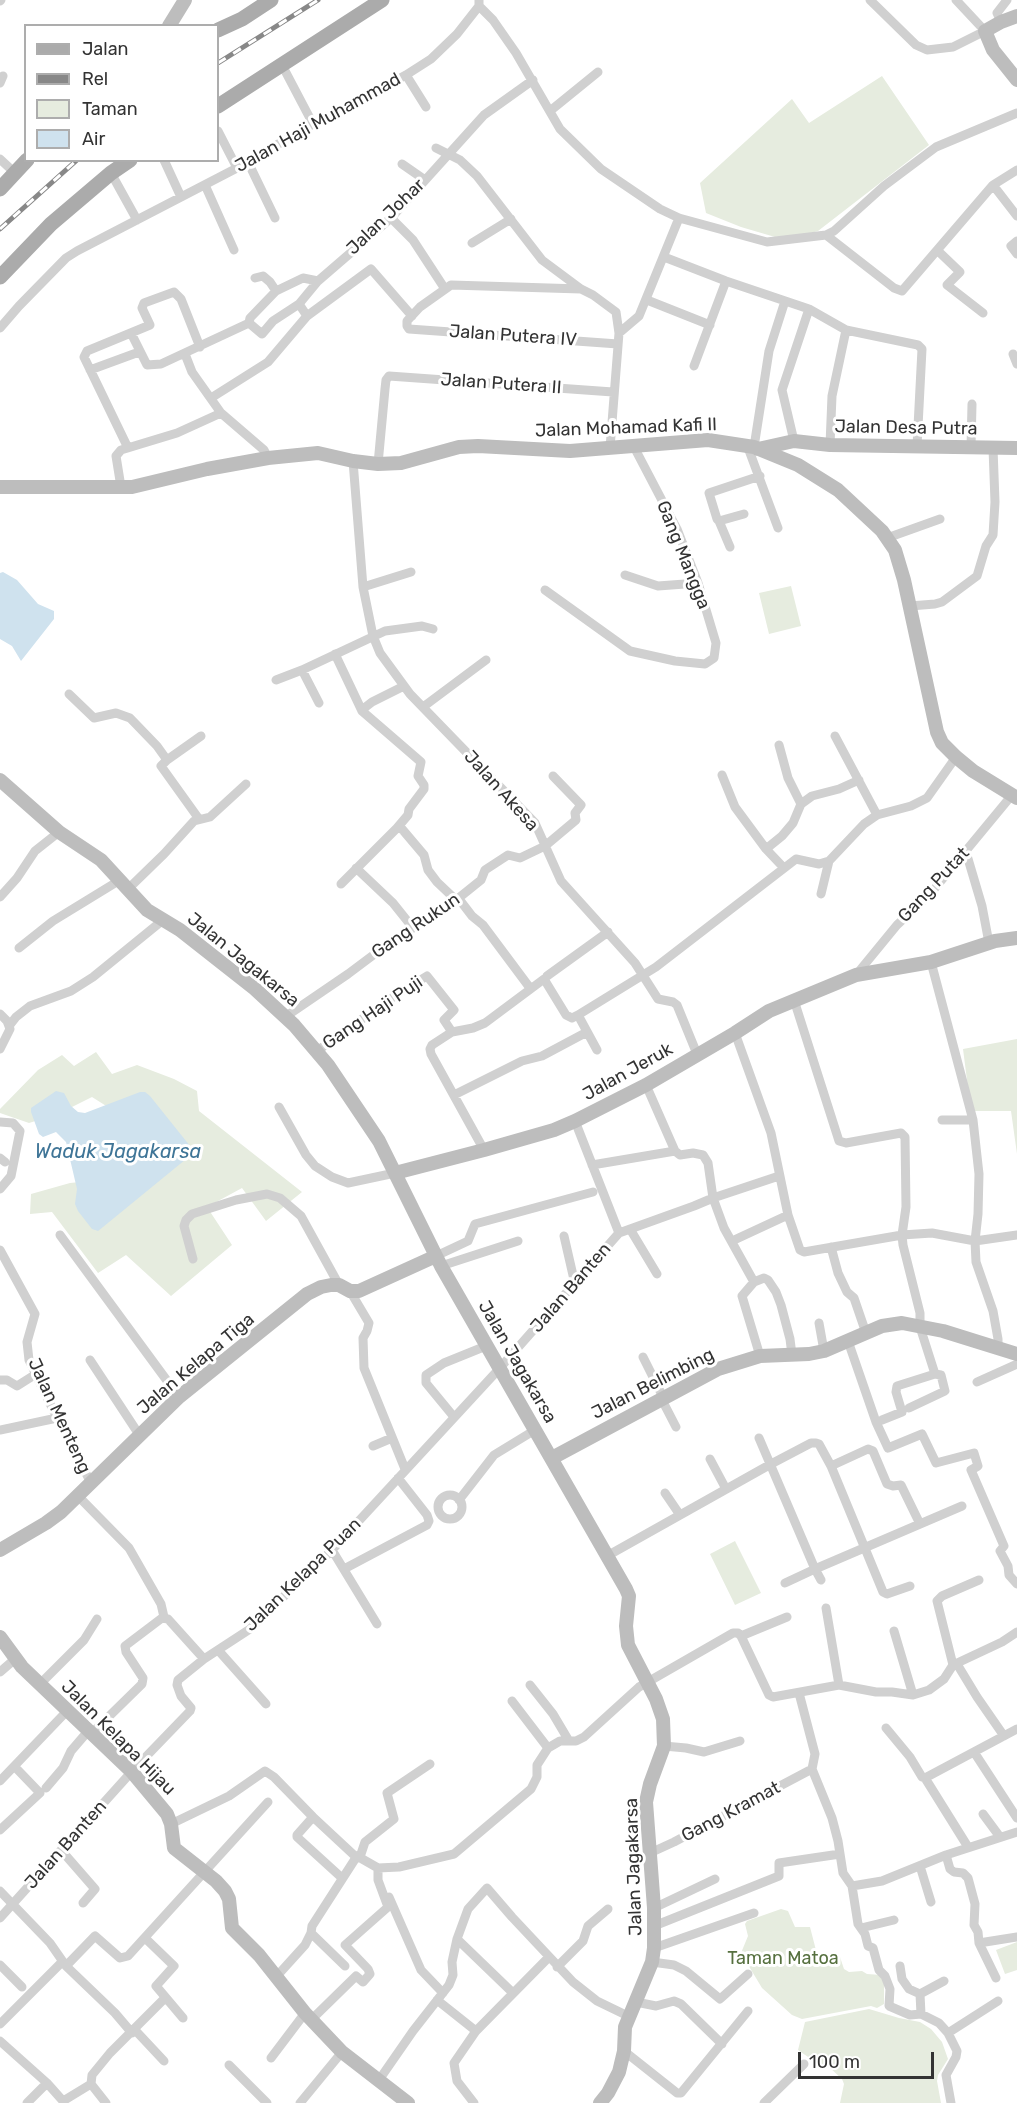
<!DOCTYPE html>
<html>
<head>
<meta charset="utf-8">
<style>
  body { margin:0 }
  #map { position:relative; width:1017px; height:2103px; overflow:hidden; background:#fff; font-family:Rubik,sans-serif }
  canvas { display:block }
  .legend { position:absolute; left:24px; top:24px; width:195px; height:138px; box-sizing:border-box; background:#fff; border:2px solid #adadad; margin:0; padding:8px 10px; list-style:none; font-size:18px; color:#333 }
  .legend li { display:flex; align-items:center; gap:12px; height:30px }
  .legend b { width:30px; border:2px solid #adadad }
  .scale { position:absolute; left:798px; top:2052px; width:136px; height:27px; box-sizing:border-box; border:3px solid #333; border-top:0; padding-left:8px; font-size:18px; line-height:21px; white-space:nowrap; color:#333; -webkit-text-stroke:4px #fff; paint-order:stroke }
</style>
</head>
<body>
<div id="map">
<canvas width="1017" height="2103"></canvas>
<ul class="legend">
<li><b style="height:8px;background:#ababab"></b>Jalan</li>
<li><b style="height:8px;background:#888"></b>Rel</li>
<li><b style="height:16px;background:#e6ecdf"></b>Taman</li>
<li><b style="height:16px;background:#cfe2ee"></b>Air</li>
</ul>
<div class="scale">100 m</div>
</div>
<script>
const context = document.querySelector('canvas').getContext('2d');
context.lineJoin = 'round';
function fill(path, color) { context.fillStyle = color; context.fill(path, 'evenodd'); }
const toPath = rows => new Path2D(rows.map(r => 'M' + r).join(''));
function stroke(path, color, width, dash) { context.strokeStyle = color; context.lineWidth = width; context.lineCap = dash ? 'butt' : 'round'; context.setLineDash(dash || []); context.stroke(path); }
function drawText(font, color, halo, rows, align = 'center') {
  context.font = font + ' Rubik,sans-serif'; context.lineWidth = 6; context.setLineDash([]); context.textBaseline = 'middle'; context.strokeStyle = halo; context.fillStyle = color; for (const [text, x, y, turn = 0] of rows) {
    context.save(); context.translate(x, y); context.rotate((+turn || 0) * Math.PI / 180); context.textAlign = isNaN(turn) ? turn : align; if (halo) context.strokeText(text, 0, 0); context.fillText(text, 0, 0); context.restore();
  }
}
const green = toPath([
  [882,76,929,145,818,231,807,234,775,237,741,227,706,213,700,183,792,99,809,123],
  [791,586,801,626,769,634,759,593],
  [1017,1039,1017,1154,1011,1111,971,1111,963,1049],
  [96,1052,112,1074,137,1065,174,1079,197,1091,199,1111,302,1192,266,1221,242,1188,207,1207,232,1245,171,1296,126,1255,98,1273,52,1212,30,1214,31,1194,70,1183,100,1180,111,1109,92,1097,58,1114,29,1123,0,1113,0,1109,38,1070,62,1055,74,1066],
  [735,1541,761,1593,735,1605,710,1554],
  [781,1909,788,1911,795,1927,810,1927,818,1958,840,1957,844,1969,849,1972,862,1971,867,1974,881,1975,884,1984,884,2004,877,2008,871,2006,802,2019,792,2015,762,1988,741,1953,748,1936,745,1924,747,1921],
  [1017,1942,1017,1970,1005,1974,996,1950],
  [869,2009,899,2018,920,2022,931,2029,942,2042,948,2059,938,2075,937,2081,941,2103,840,2103,844,2084,842,2079,829,2067,811,2059,798,2050,805,2022]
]);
const water = toPath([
  [3,572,17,580,38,604,54,611,54,619,21,661,12,646,0,639,0,573],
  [56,1091,64,1093,71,1106,78,1112,85,1113,140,1092,145,1092,150,1096,194,1151,191,1155,103,1227,98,1231,92,1229,78,1211,75,1204,77,1189,66,1142,56,1132,43,1137,39,1134,31,1112,31,1108]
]);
const street = toPath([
  [479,0,479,6,493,20,516,53,560,129,601,169,660,209,679,218,767,242,826,235,834,231,884,186,936,147,1017,113],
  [870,0,916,45,927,50,953,47,985,31,956,0],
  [0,1,1,0],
  [1001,22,997,13,1007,0],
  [282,65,313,124],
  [406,75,426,107],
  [0,83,3,76],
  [550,111,598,72],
  [218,131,237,168],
  [436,148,460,160,477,176,542,260,581,289,593,295,616,312,619,333,610,448],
  [0,159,15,173],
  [164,160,181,197],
  [248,162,275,218],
  [402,164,425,180],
  [111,173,137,220],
  [205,185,234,250],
  [993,185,1017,216],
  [391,218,413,240,445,289],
  [826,235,894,288,902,291,993,185,1017,170],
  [1017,241,1011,246,1017,254],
  [472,243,511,219],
  [937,250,960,272,947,285,983,313],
  [664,257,726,281,809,309,846,330,918,345,922,349,917,446],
  [255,278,263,276,270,282,276,291],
  [581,289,451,285,420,307,407,321,407,326,409,329,618,344],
  [647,300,710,325],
  [307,316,371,269,412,316],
  [249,323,250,318,276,291,303,278,318,281],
  [0,328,19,306,66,258,77,251,237,168,313,124,406,75,431,59,457,34,479,6],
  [131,333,147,365,161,364,249,323,262,334,273,321,299,304],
  [619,333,639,316,679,218],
  [185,354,192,372,221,413,264,450,268,458],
  [1013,354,1017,364],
  [694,366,726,281],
  [90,370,139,352],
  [211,398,268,362,307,316,299,304,318,281,391,218,484,115,533,80],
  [794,441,782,390,809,309],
  [747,445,778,528],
  [830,445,832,396,846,330],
  [754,447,769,351,785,301],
  [971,447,972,404],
  [128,448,84,357,87,351,150,325,142,308,144,303,174,292,181,299,200,347],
  [353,461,363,587,373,636,380,653,410,694,535,823,561,881,635,963,658,999,673,1002,677,1005,697,1054],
  [378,464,385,389,386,380,389,376,613,392],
  [121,487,116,456,121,450,177,433,221,413],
  [744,514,719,521,717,519,709,493,760,476],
  [719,521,730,547],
  [887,538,940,519],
  [625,575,658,586,698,583],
  [363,587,411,572],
  [545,590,630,651,675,661,705,664,714,658,716,643,698,583,677,529,633,445],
  [910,606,935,604,942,602,977,576,986,546,993,535,995,502,993,448],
  [335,654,362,711],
  [302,670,319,703],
  [276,680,302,670,385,631,422,626,433,629],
  [69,694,94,718,116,713,130,718,157,746,167,760,161,766,199,819],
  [423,707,486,660],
  [835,736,877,815],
  [779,745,788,778,801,804],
  [167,760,201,736],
  [722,775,735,807,766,849,784,868],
  [397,828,408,815,409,809,424,789,424,785,418,776,421,762,362,711,363,709,372,702,404,686],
  [766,849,782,836,793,823,801,804,812,796,839,789,859,780],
  [966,852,982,906,989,943],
  [356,868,393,903,413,928],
  [341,884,397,828,402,829,424,855,428,870,437,882,456,900],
  [128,889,164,854,194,821,210,817,246,784],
  [821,894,829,861],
  [0,897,17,878,35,851,59,832],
  [459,899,472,916,483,925,530,988],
  [19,948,53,921,120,880],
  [931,962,973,1120,979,1174,978,1214,975,1241,976,1262,993,1311,998,1339,998,1347],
  [856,975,897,925,931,893,1012,795],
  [547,976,608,932],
  [794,1000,839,1141,846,1143,901,1133,905,1137,906,1207,902,1235,903,1245,920,1313,920,1327,935,1374,897,1386,896,1392,902,1412,882,1420],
  [0,1014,7,1021,10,1029,0,1049],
  [578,1015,656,967,796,859,819,864,829,861,864,824,877,815,911,806,927,798,956,757],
  [285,1017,348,974,380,950,413,928,440,913,481,880,485,870,508,855,520,858,545,846,576,820,575,813,581,805,553,776],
  [9,1026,16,1017,30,1006,71,991,93,977,163,920],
  [735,1033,771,1133,788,1215],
  [317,1051,396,995,427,976,454,1010,444,1020,452,1032],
  [646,1085,675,1151,680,1155,693,1153,703,1155,708,1163,713,1198,724,1228,754,1282],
  [454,1095,522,1061,542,1056,587,1032],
  [279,1107,306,1155,315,1166,332,1177,348,1183,395,1173],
  [942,1120,973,1120],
  [575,1121,619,1233],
  [0,1122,13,1123,20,1131,11,1176,0,1189],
  [484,1150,431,1054,430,1049,432,1045,452,1032,473,1028,485,1023,544,979,566,1015,572,1018,578,1015,597,1050],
  [0,1158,5,1162],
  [592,1165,675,1151],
  [630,1229,657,1274],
  [60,1235,179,1397],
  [564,1236,575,1284],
  [732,1241,788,1215,800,1250,804,1252,902,1235,932,1233,975,1241,1017,1235],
  [831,1247,838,1273,847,1292,854,1298,866,1333],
  [0,1250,35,1314,27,1342,29,1360,57,1418,91,1483],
  [436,1256,468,1241,475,1224,593,1192],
  [193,1259,184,1226,186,1220,192,1214,236,1200,267,1194,280,1198,301,1216,339,1285],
  [441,1266,518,1241],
  [350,1291,369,1323,367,1331,363,1338,364,1368,405,1469],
  [819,1323,824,1351],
  [848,1341,876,1422,888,1448,922,1434,936,1463,974,1453,978,1466,971,1470,1004,1546,1000,1551,1008,1566,1009,1575,1017,1584],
  [760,1356,742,1296,754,1282,764,1278,768,1280,776,1292,781,1305,790,1339,792,1355],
  [643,1357,663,1397],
  [90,1360,140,1436],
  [0,1380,7,1380,17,1386,36,1374],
  [977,1382,1017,1364],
  [661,1398,676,1427],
  [909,1408,945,1391,941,1375,935,1374],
  [454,1417,426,1383,426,1375,444,1363,486,1346],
  [0,1430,57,1418],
  [759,1438,815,1569,785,1583],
  [373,1446,392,1438],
  [710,1459,726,1489],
  [831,1466,868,1449,873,1451,887,1484,893,1486,901,1485,920,1524],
  [665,1493,680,1515],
  '438 1507a12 12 0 1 1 24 0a12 12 0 1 1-24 0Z',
  [78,1496,129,1548,161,1604,164,1617],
  [459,1500,494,1455,535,1430],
  [332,1550,377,1624],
  [607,1556,771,1464,811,1443,816,1443,819,1444,831,1466,883,1592,887,1594,910,1586],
  [344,1569,427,1525,429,1521,427,1515,398,1478],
  [821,1580,815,1569,962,1506],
  [826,1608,839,1685],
  [894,1631,913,1695],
  [741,1636,787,1617],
  [218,1650,266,1704],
  [957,1664,977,1697,1004,1736],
  [953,1665,937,1601,942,1596,979,1580],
  [953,1665,1002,1642,1017,1632],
  [0,1672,15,1659],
  [40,1684,84,1640,97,1619],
  [530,1685,553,1714,569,1741],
  [799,1693,815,1754,812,1769,832,1818,838,1841,843,1873,852,1886],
  [512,1701,548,1748],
  [886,1728,910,1757,922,1777,925,1778,1017,1729],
  [92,1733,142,1684,143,1678,126,1652,125,1646,162,1618,168,1619,204,1659],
  [664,1746,686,1748,704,1752,740,1741],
  [974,1752,1017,1818],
  [925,1778,968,1847],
  [0,1781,67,1711],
  [46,1788,63,1768,71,1751,89,1730],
  [983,1814,1000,1837],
  [313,1817,297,1835,297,1837,342,1878],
  [171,1824,229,1796,265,1771,274,1777,313,1817,356,1857],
  [0,1830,40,1793,15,1767],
  [61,1850,95,1889,83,1903],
  [650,1853,674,1842,812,1769],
  [946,1855,950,1869,954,1872,963,1873,968,1878,975,1904,974,1925,978,1932,979,1943,996,1978],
  [360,1857,365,1842,394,1819,387,1793,430,1764],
  [920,1866,931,1902],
  [852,1886,858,1924,865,1934,868,1946,873,1948,879,1970,885,1976,890,1989,889,2006,910,2015,921,2014,939,2023,948,2033,957,2051,956,2057,946,2075,951,2103],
  [852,1886,882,1881,946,1855,1017,1832],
  [0,1891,50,1943,66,1966,115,2013,132,2033],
  [389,1897,421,1970,443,1993],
  [654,1908,715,1879],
  [0,1918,135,1768,190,1711,191,1708,181,1696,177,1685,178,1680,204,1659,250,1629,332,1550,499,1369,619,1233,694,1206,713,1198,779,1176],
  [654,1926,779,1876,779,1863,840,1854],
  [861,1928,894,1920],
  [311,1933,345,1966],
  [145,1938,174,1966,156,1986,183,2018],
  [457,1939,513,1993],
  [979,1943,1017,1937],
  [654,1948,754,1913],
  [652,1962,674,1965,686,1971,720,1999,748,1974],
  [0,1965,22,1987],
  [66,1966,95,1936,120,1958,128,1956,268,1802],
  [900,1966,902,1979,909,1989,920,1994,921,2014],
  [557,1967,583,1941,588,1926,608,1909],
  [276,1977,305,1945,311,1933,312,1926,357,1856,378,1868,399,1867,454,1854,531,1789,537,1777,537,1765,548,1748,560,1741,576,1741,584,1737,639,1687,733,1633,738,1633,741,1636,769,1695,773,1697,839,1685,876,1692,892,1692,913,1695,929,1690,944,1679,953,1665],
  [920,1994,944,1981],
  [437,2000,476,2031],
  [636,2002,656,2006,674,2001,681,2004,722,2044],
  [311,2020,356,1976,363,1982,370,1974,368,1969,345,1945,388,1907,378,1880,378,1868],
  [0,2024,62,1962],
  [135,2030,164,2061],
  [948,2033,998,2001],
  [0,2041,47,2083,63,2101,91,2084],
  [624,2051,677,2093,681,2093,748,2011],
  [271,2058,305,2013],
  [229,2065,267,2103],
  [379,2080,413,2031,449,1985,453,1975,452,1962,457,1939,468,1909,487,1888,512,1917,573,1982,597,2001,628,2016],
  [27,2103,47,2083],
  [106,2103,91,2084,92,2075,110,2053,165,1998],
  [300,2103,342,2052],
  [474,2103,457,2081,454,2063,476,2031,549,1957],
  [764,2103,804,2064]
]);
const secondary = toPath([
  [1017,16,1001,22,985,31,993,50,1017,80],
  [169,26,185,0],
  [758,449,794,441,830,445,1017,448],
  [0,487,132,487,207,469,268,458,318,453,353,461,378,464,401,463,459,447,478,446,570,451,708,440,754,447,798,465,838,490,882,531,895,550,904,580,937,732,942,743,956,757,973,771,1017,798],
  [0,780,59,832,101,860,147,910,180,930,255,989,294,1025,328,1065,379,1141,441,1266,626,1589,629,1596,626,1626,628,1645,656,1699,663,1719,664,1746,650,1784,646,1802,654,1908,654,1948,652,1962,625,2027,624,2051,619,2072,608,2093,600,2103],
  [395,1173,484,1150,554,1130,575,1121,646,1085,735,1033,769,1011,856,975,931,962,995,941,1017,938],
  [552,1458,718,1369,760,1356,809,1354,824,1351,882,1326,902,1323,943,1331,1017,1354],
  [0,1550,46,1523,61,1512,179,1397,307,1294,321,1287,331,1285,339,1285,350,1291,359,1291,436,1256],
  [0,1637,22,1667,132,1772,167,1814,171,1824,174,1848,216,1881,225,1891,229,1899,232,1928,259,1955,305,2013,342,2052,408,2103]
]);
const primary = toPath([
  [218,30,242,19,271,0],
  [218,106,382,0],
  [0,189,27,160],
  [0,277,51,224,111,173,130,160]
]);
const rail = toPath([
  [218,63,318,0],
  [0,229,77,160]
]);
const streetNames = [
  ["Jalan Haji Muhammad",318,123,-29],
  ["Jalan Johar",386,217,-44],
  ["Jalan Putera IV",513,336,4],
  ["Jalan Putera II",501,384,4],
  ["Jalan Mohamad Kafi II",626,428,-2],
  ["Jalan Desa Putra",906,428,1],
  ["Gang Mangga",683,555,68],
  ["Jalan Akesa",501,791,48],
  ["Gang Putat",934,885,-47],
  ["Gang Rukun",416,926,-34],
  ["Jalan Jagakarsa",243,960,39],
  ["Gang Haji Puji",373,1013,-34],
  ["Jalan Jeruk",628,1072,-29],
  ["Jalan Banten",571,1288,-49],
  ["Jalan Jagakarsa",517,1362,60],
  ["Jalan Kelapa Tiga",196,1364,-40],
  ["Jalan Belimbing",653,1384,-27],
  ["Jalan Menteng",59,1416,65],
  ["Jalan Kelapa Puan",303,1575,-44],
  ["Jalan Kelapa Hijau",118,1738,45],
  ["Gang Kramat",731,1812,-28],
  ["Jalan Banten",66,1845,-48],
  ["Jalan Jagakarsa",634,1867,-92]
];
const parkNames = [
  ["Taman Matoa",783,1959]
];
const waterNames = [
  ["Waduk Jagakarsa",118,1152]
];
fill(green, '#e6ecdf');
fill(water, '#cfe2ee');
stroke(street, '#d0d0d0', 9);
stroke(secondary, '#bdbdbd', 14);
stroke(primary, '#ababab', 15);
stroke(rail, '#888', 5);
stroke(rail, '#fff', 3, [9]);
drawText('18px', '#333', '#fff', streetNames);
drawText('18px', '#56703f', '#fff', parkNames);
drawText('italic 20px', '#3f7597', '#fff', waterNames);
</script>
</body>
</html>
